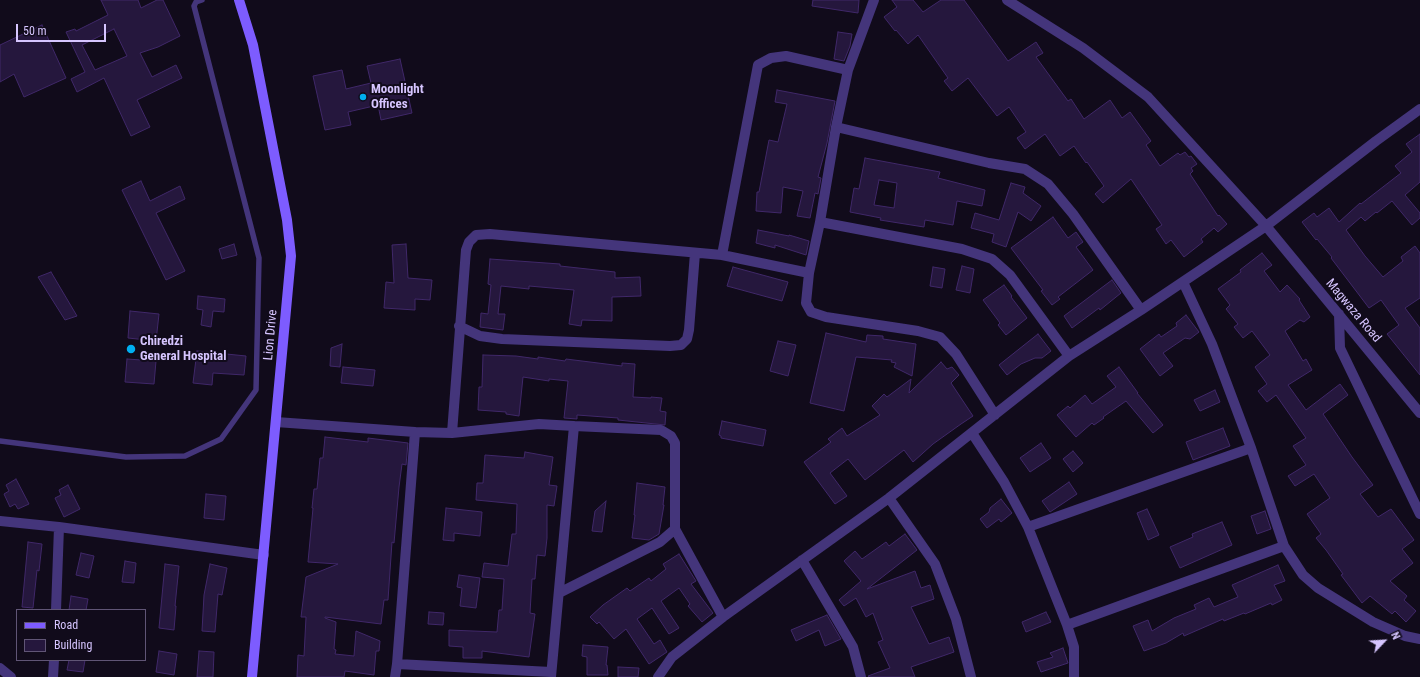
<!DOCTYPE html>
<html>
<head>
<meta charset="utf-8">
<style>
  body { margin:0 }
  #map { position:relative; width:1420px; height:677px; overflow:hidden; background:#110b1b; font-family:"Roboto Condensed",sans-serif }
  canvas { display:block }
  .legend { position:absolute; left:16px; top:609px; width:130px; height:52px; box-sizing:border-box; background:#110b1b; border:1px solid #605576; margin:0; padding:5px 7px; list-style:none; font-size:12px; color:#d6c5ff }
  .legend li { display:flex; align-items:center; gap:8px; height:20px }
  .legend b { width:20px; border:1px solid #605576 }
  .north { position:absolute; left:1364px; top:621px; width:40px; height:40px; -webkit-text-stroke:3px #110b1b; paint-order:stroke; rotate:65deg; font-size:11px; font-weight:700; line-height:16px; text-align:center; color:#d6c5ff }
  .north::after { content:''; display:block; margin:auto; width:14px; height:18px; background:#d6c5ff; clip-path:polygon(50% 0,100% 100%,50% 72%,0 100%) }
  .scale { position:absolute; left:16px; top:24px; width:90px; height:18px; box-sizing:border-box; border:2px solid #d6c5ff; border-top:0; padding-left:5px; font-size:12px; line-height:14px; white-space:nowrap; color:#d6c5ff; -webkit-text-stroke:3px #110b1b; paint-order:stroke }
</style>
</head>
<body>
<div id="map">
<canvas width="1420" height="677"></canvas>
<ul class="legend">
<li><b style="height:5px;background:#7d5cff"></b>Road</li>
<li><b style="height:11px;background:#25173d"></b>Building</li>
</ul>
<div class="north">N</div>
<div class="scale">50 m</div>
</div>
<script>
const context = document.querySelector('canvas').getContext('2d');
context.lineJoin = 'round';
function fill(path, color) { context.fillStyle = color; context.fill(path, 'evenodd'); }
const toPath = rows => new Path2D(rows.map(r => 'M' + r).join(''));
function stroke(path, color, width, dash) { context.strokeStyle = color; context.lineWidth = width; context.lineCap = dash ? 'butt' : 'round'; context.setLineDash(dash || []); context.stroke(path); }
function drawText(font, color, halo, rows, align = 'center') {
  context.font = font + ' "Roboto Condensed",sans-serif'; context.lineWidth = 4; context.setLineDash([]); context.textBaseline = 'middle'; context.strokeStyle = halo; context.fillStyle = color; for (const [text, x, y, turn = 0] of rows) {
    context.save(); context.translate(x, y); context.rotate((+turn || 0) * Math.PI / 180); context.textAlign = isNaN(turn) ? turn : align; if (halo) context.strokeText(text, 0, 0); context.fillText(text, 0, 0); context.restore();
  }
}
const building = toPath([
  [101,0,138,0,141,8,157,0,163,0,180,36,158,47,140,53,152,77,176,65,182,78,137,100,150,127,131,136,104,78,77,92,71,79,85,72,66,32,75,29,76,31,108,15,101,0],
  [114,29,127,56,95,70,82,45,114,29],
  [813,0,859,0,858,13,812,6,813,0],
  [892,0,913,0,923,12,941,0,964,0,1008,61,1036,42,1043,53,1036,57,1068,101,1071,99,1084,119,1110,100,1122,118,1130,112,1151,141,1146,145,1160,166,1178,153,1180,155,1185,152,1189,157,1191,156,1197,164,1191,168,1193,171,1190,174,1218,216,1219,215,1227,224,1218,232,1214,228,1201,239,1203,242,1184,257,1171,240,1166,244,1156,229,1162,225,1131,179,1103,203,1095,194,1104,186,1087,162,1086,163,1074,146,1060,156,1045,134,1025,149,1017,138,1026,132,1009,107,997,116,968,78,952,91,944,81,948,78,918,35,908,44,896,30,895,31,884,17,897,7,892,0],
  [42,25,66,78,24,97,14,74,0,82,0,45,42,25],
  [838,32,852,34,850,46,844,61,834,59,838,32],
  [400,59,412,113,381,120,378,105,348,112,351,125,325,130,313,76,342,70,346,89,371,83,367,66,400,59],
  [777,90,835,101,827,143,818,177,821,178,818,194,815,193,810,218,797,216,803,191,783,187,781,213,756,211,757,192,759,192,769,140,778,142,787,104,775,102,777,90],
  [1420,134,1420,182,1405,195,1420,213,1420,218,1412,225,1392,201,1377,213,1376,212,1365,221,1361,217,1346,230,1365,256,1383,277,1403,261,1401,257,1415,246,1420,253,1420,298,1405,308,1420,328,1420,375,1387,334,1399,325,1381,300,1369,308,1331,258,1332,257,1317,239,1316,240,1302,222,1314,213,1317,217,1329,208,1339,222,1360,203,1361,204,1401,173,1395,166,1412,152,1406,144,1420,134],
  [865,158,940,172,938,178,985,190,982,206,957,201,953,225,925,220,924,227,880,220,881,218,850,212,854,188,859,189,865,158],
  [879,180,897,183,894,208,874,205,879,180],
  [141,181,150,201,180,186,185,199,156,213,185,271,166,280,122,190,141,181],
  [1011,183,1025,187,1023,193,1041,206,1031,221,1018,212,1006,247,992,242,994,234,971,228,975,213,999,220,1011,183],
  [1053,217,1068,238,1076,232,1083,242,1076,247,1093,270,1058,297,1060,299,1052,305,1041,291,1043,290,1011,248,1053,217],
  [758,230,789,236,789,235,809,241,806,255,775,245,775,248,756,243,758,230],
  [234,244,237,255,222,259,219,249,234,244],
  [406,244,408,278,432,280,430,300,415,299,415,310,384,308,386,282,394,283,392,245,406,244],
  [1262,253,1272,265,1264,271,1280,292,1287,285,1300,299,1299,300,1310,317,1304,322,1300,320,1285,331,1303,361,1306,359,1312,370,1288,385,1306,410,1340,384,1348,395,1323,414,1352,457,1373,485,1360,494,1378,517,1391,509,1414,540,1402,549,1413,563,1390,581,1407,596,1404,600,1416,611,1406,622,1395,611,1392,614,1370,596,1362,603,1341,575,1343,574,1326,550,1316,538,1321,534,1307,514,1330,498,1314,474,1295,486,1288,476,1306,465,1293,446,1306,438,1276,395,1267,402,1258,391,1267,384,1255,367,1270,355,1252,331,1243,338,1234,327,1238,324,1226,309,1230,305,1218,289,1241,272,1240,270,1262,253],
  [490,259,560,264,560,266,615,272,615,278,640,277,641,296,612,297,612,321,582,320,581,326,569,324,574,290,529,286,529,289,501,286,498,314,505,314,503,330,480,327,481,313,488,314,491,285,488,284,490,259],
  [962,266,974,269,970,293,956,290,962,266],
  [733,267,788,282,782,301,727,286,733,267],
  [933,267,945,269,942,288,930,286,933,267],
  [51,272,77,316,65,320,38,277,51,272],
  [1112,280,1121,293,1100,310,1099,308,1072,328,1064,316,1112,280],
  [1004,285,1012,296,1011,297,1027,318,1006,335,998,325,1000,323,983,300,1004,285],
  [198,296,225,299,224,312,213,311,211,327,201,325,203,310,197,309,198,296],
  [130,311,159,314,156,341,128,338,130,311],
  [1186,315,1199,332,1190,339,1185,338,1163,353,1173,366,1160,376,1140,349,1159,334,1161,337,1177,326,1176,323,1186,315],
  [826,333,866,342,867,335,883,336,883,339,916,344,912,376,894,367,896,363,891,362,892,360,856,357,844,411,810,403,826,333],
  [1038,334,1051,351,1042,358,1035,358,1021,364,1007,375,999,365,1038,334],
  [778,341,796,345,788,376,770,371,778,341],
  [342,344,340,367,330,366,331,348,342,344],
  [197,351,246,356,244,375,213,373,212,385,193,383,197,351],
  [483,355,516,356,538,359,538,357,565,361,566,359,622,366,622,363,635,364,633,397,651,398,651,397,662,398,660,411,666,412,665,425,618,420,618,418,577,415,577,419,564,418,568,381,549,379,549,381,523,377,519,416,506,414,506,412,478,410,479,387,482,387,483,355],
  [127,359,156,361,154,384,125,382,127,359],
  [941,362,947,369,952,367,959,375,951,383,973,416,961,424,933,444,913,462,904,450,865,480,848,459,830,473,847,496,835,504,804,462,831,442,828,439,842,428,847,436,880,415,872,406,884,394,887,397,911,379,909,393,941,362],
  [343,367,375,370,373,386,341,383,343,367],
  [1119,367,1138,393,1137,393,1163,425,1153,433,1126,401,1103,417,1104,418,1094,425,1092,423,1076,437,1057,415,1068,406,1070,408,1085,395,1092,404,1116,387,1107,376,1119,367],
  [1215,390,1220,402,1200,411,1194,400,1215,390],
  [722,421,766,430,763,446,721,438,721,436,719,435,722,421],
  [1223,428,1230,446,1193,460,1186,442,1223,428],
  [325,437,368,442,368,438,408,443,406,465,402,464,399,487,394,543,392,542,388,600,384,600,381,624,325,617,325,618,336,622,334,649,336,650,335,654,354,656,356,631,380,641,379,651,376,651,374,675,345,671,344,677,297,677,298,655,304,656,306,617,301,617,306,577,338,564,308,562,313,508,312,508,314,489,317,489,320,458,323,458,325,437],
  [1041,443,1051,458,1030,472,1020,458,1041,443],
  [1073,451,1083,463,1073,472,1063,459,1073,451],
  [525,452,553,457,549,485,557,486,554,506,547,505,547,538,545,556,537,555,535,579,532,579,530,613,535,614,529,657,482,651,482,658,463,658,463,647,449,646,449,630,497,632,499,610,502,610,504,579,482,577,484,563,508,566,512,534,516,534,517,504,476,500,477,483,483,483,485,455,524,458,525,452],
  [16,479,29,504,18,509,15,504,10,507,4,494,9,491,6,485,16,479],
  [1069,482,1077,494,1050,512,1042,501,1069,482],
  [637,483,665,487,663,505,664,505,659,534,649,540,632,538,635,515,634,515,637,483],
  [68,485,80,509,64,517,55,498,61,495,59,490,68,485],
  [206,494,226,496,224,520,204,518,206,494],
  [1001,499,1012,513,1001,522,999,519,987,528,980,519,989,512,990,508,1001,499],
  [606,501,602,532,592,531,595,511,606,501],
  [446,508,482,512,480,536,454,533,454,541,443,540,446,508],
  [1147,509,1159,535,1148,540,1137,513,1147,509],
  [1265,511,1271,529,1257,534,1251,516,1265,511],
  [1222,522,1232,545,1180,568,1170,547,1193,537,1192,534,1222,522],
  [905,534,917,550,867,589,915,571,921,588,930,585,934,599,911,607,929,644,949,637,954,652,911,667,915,677,869,677,868,676,890,668,878,642,883,640,873,613,866,617,856,598,844,606,839,600,861,581,844,561,855,551,862,559,886,542,889,546,905,534],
  [28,542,42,544,39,571,37,570,33,608,22,607,28,542],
  [81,553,94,556,89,578,76,575,81,553],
  [679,554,696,581,691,584,713,613,702,622,688,606,690,604,679,588,661,601,679,628,669,634,652,608,637,619,654,644,660,640,667,652,649,664,626,629,614,639,599,622,597,624,590,617,603,605,627,588,630,591,649,578,651,581,666,569,663,564,679,554],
  [125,561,136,563,134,583,122,582,125,561],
  [165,564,179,566,175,606,176,606,174,630,159,628,165,564],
  [210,564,227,568,222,595,218,594,215,632,202,631,204,595,210,564],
  [1278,565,1285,581,1274,585,1282,600,1272,605,1271,603,1245,614,1244,613,1224,621,1223,619,1184,636,1183,633,1166,643,1144,651,1133,626,1148,620,1152,631,1174,618,1196,609,1194,605,1209,598,1214,607,1238,597,1232,585,1278,565],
  [459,575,480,578,476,608,460,606,462,588,457,587,459,575],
  [71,596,88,599,86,610,69,610,71,596],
  [429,612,444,613,443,625,428,624,429,612],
  [1046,612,1051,622,1026,632,1022,622,1046,612],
  [827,615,841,639,825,646,819,630,796,641,791,630,827,615],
  [583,645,608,647,606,665,607,665,608,675,587,675,587,657,582,656,583,645],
  [1063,648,1068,663,1041,672,1037,662,1053,657,1050,653,1063,648],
  [159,651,177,654,174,675,156,672,159,651],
  [199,651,214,652,213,677,197,677,199,651],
  [69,660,85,660,83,672,67,670,69,660],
  [618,667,639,668,638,677,618,677,618,667]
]);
const lane = toPath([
  [0,441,126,457,185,456,221,439,256,390,259,258,194,6,196,2,202,0]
]);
const street = toPath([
  [874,0,848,70,836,127,820,222,809,273,806,303,811,312,826,317,918,331,940,337,956,354,995,415],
  [1007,0,1083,48,1148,97,1266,226,1420,413],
  [836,127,989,163,1025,169,1048,184,1073,214,1141,310],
  [820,222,962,249,992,259,1010,275,1069,356],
  [722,255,758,65,771,58,786,56,848,70],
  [1183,282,1212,344,1251,448,1284,546,1303,575,1318,588,1373,622,1405,636,1420,639],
  [1339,314,1340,348,1420,514],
  [459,326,480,336,502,339,670,346,681,345,687,339,689,330,695,253],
  [276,422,415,432,452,433,539,424,574,426],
  [452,433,466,250,469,242,476,235,490,234,722,255,809,273],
  [972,433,1004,482,1028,527,1067,625,1074,647,1074,677],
  [889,498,935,564,956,619,971,677],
  [0,521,59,527,264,555],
  [1028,527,1251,448],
  [802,560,853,647,861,677],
  [559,593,660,542,675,529],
  [56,610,59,527],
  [1067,625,1284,546],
  [397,664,415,432],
  [0,668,11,677],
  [53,677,54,660],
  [395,677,397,664,551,672],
  [551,677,574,426,661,430,671,436,675,443,675,529,723,617],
  [658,677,672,657,723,617,889,498,1069,356,1141,310,1266,226,1376,141,1420,109]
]);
const secondary = toPath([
  [239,0,253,45,287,220,291,256,252,677]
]);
const markers = [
  [363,97,4,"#00aef0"],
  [131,349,5,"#00aef0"]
];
const poiNames = [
  ["Moonlight",371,90],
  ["Offices",371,105],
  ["Chiredzi",140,342],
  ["General Hospital",140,357]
];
const streetNames = [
  ["Magwaza Road",1353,311,50],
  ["Lion Drive",271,335,-85]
];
fill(building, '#25173d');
stroke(building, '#402869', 1);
stroke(lane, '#44357b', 5.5);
stroke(street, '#44357b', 10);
stroke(secondary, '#7d5cff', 10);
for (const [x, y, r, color] of markers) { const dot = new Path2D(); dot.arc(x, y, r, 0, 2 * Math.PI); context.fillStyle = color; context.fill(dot); stroke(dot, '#110b1b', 1.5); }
drawText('bold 13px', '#d6c5ff', '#110b1b', poiNames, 'left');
drawText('13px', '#d6c5ff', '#110b1b', streetNames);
</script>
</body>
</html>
